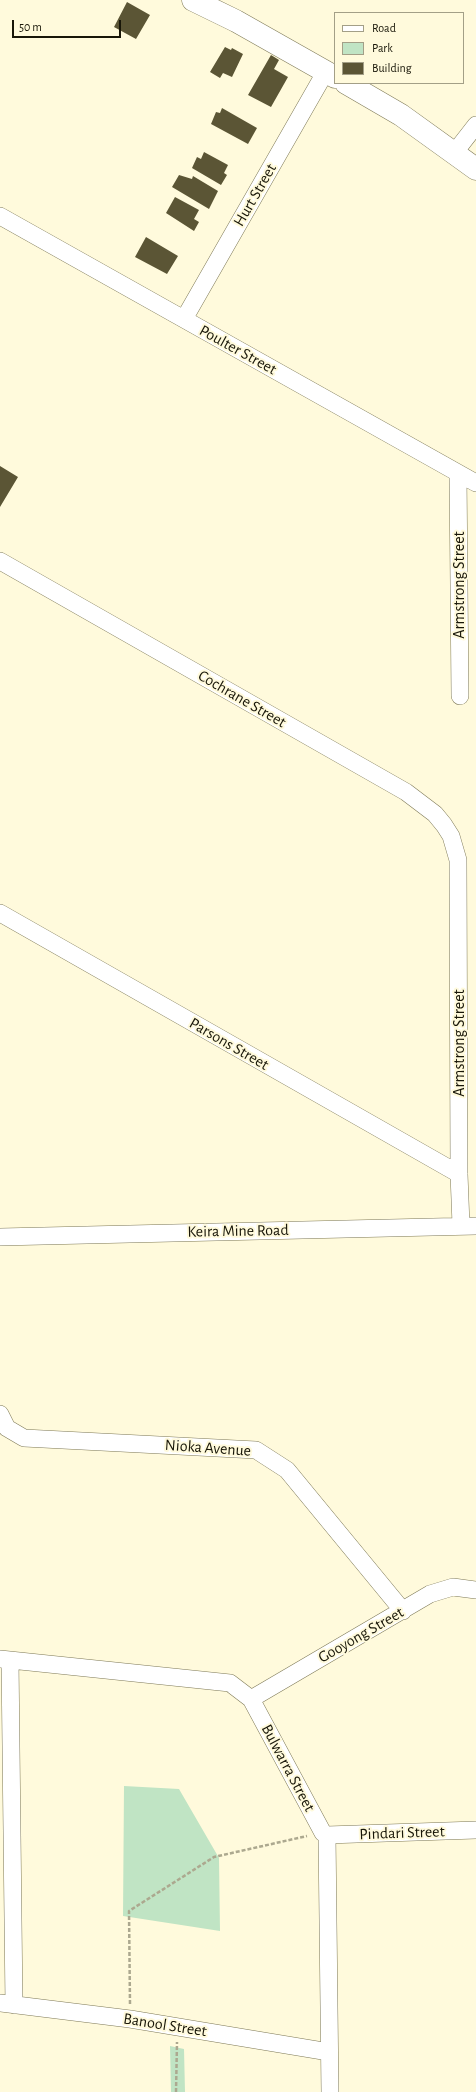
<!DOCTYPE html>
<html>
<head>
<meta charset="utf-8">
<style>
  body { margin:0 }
  #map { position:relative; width:476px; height:2092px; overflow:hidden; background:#fffadc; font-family:"Alegreya Sans",sans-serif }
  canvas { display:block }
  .legend { position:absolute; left:334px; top:12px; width:130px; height:72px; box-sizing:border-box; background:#fffadc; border:1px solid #a39f87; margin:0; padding:5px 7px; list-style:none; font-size:12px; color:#181608 }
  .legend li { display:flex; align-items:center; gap:8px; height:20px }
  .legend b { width:20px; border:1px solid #a39f87 }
  .scale { position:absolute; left:12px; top:20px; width:109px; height:18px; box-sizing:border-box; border:2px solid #181608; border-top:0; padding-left:5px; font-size:12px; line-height:14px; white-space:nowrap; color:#181608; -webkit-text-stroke:3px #fffadc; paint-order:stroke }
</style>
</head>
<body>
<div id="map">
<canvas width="476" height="2092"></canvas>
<ul class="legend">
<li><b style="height:5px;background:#fff"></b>Road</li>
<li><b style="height:11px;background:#c0e4c4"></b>Park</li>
<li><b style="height:11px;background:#5b5535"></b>Building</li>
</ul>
<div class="scale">50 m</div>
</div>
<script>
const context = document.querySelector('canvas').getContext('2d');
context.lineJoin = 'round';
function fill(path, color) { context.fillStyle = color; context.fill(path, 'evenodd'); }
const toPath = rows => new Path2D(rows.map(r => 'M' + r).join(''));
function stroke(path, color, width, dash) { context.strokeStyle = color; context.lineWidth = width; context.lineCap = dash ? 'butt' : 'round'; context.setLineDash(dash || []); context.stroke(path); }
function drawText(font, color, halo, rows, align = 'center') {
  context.font = font + ' "Alegreya Sans",sans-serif'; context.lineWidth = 4; context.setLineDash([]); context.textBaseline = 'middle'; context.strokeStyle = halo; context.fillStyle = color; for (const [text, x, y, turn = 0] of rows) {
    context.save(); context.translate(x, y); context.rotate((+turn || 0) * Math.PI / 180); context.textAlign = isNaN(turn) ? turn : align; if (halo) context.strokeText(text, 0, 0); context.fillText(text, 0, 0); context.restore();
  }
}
const green = toPath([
  [124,1786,179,1789,219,1858,220,1931,123,1916],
  [170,2046,184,2049,185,2092,171,2092]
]);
const building = toPath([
  [127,2,150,15,136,39,114,27],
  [225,47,231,50,232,48,243,54,232,77,223,73,220,78,210,72],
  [271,55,279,60,274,69,288,77,271,107,248,95],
  [222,108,257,128,248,144,211,124,216,112,220,113],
  [204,152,228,165,224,173,227,175,221,185,192,168,197,157,201,159],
  [179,175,192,179,193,176,218,191,209,209,172,187],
  [175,197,199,210,194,219,199,222,194,231,166,213],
  [146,237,178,256,167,274,135,257],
  [0,466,18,477,0,507]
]);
const path = toPath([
  [130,2004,129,1911,214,1857,307,1836],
  [176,2092,177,2042]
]);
const street = toPath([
  [455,152,476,125],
  [0,216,476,483],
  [184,319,326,71],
  [458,474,460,696],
  [0,561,406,792,435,814,444,825,451,836,458,860,459,1174,461,1225],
  [0,913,459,1174],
  [0,1237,476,1226],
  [0,1414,7,1428,24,1438,256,1450,287,1470,403,1611],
  [0,1659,230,1683,251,1699,323,1833,327,1835,330,2092],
  [10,1660,14,2005],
  [251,1699,430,1594,453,1587,476,1590],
  [327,1835,476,1830],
  [0,2003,130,2019,329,2052]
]);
const secondary = toPath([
  [193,0,236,21,335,77],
  [346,83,401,115,476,169]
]);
const streetNames = [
  ["Hurt Street",255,195,-60],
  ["Poulter Street",238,350,29],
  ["Armstrong Street",459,585,-90],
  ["Cochrane Street",242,699,30],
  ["Armstrong Street",459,1043,-90],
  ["Parsons Street",229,1044,30],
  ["Keira Mine Road",238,1231,-1],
  ["Nioka Avenue",208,1448,4],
  ["Gooyong Street",361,1635,-30],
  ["Bulwarra Street",288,1768,62],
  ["Pindari Street",402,1833,-2],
  ["Banool Street",165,2025,9]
];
fill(green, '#c0e4c4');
fill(building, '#5b5535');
stroke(street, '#7e7957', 18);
stroke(secondary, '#7e7957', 23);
stroke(path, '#aca88f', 2.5, [4, 2]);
stroke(street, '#fff', 17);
stroke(secondary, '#fff', 22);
drawText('16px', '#181608', '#fffadc', streetNames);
</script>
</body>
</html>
